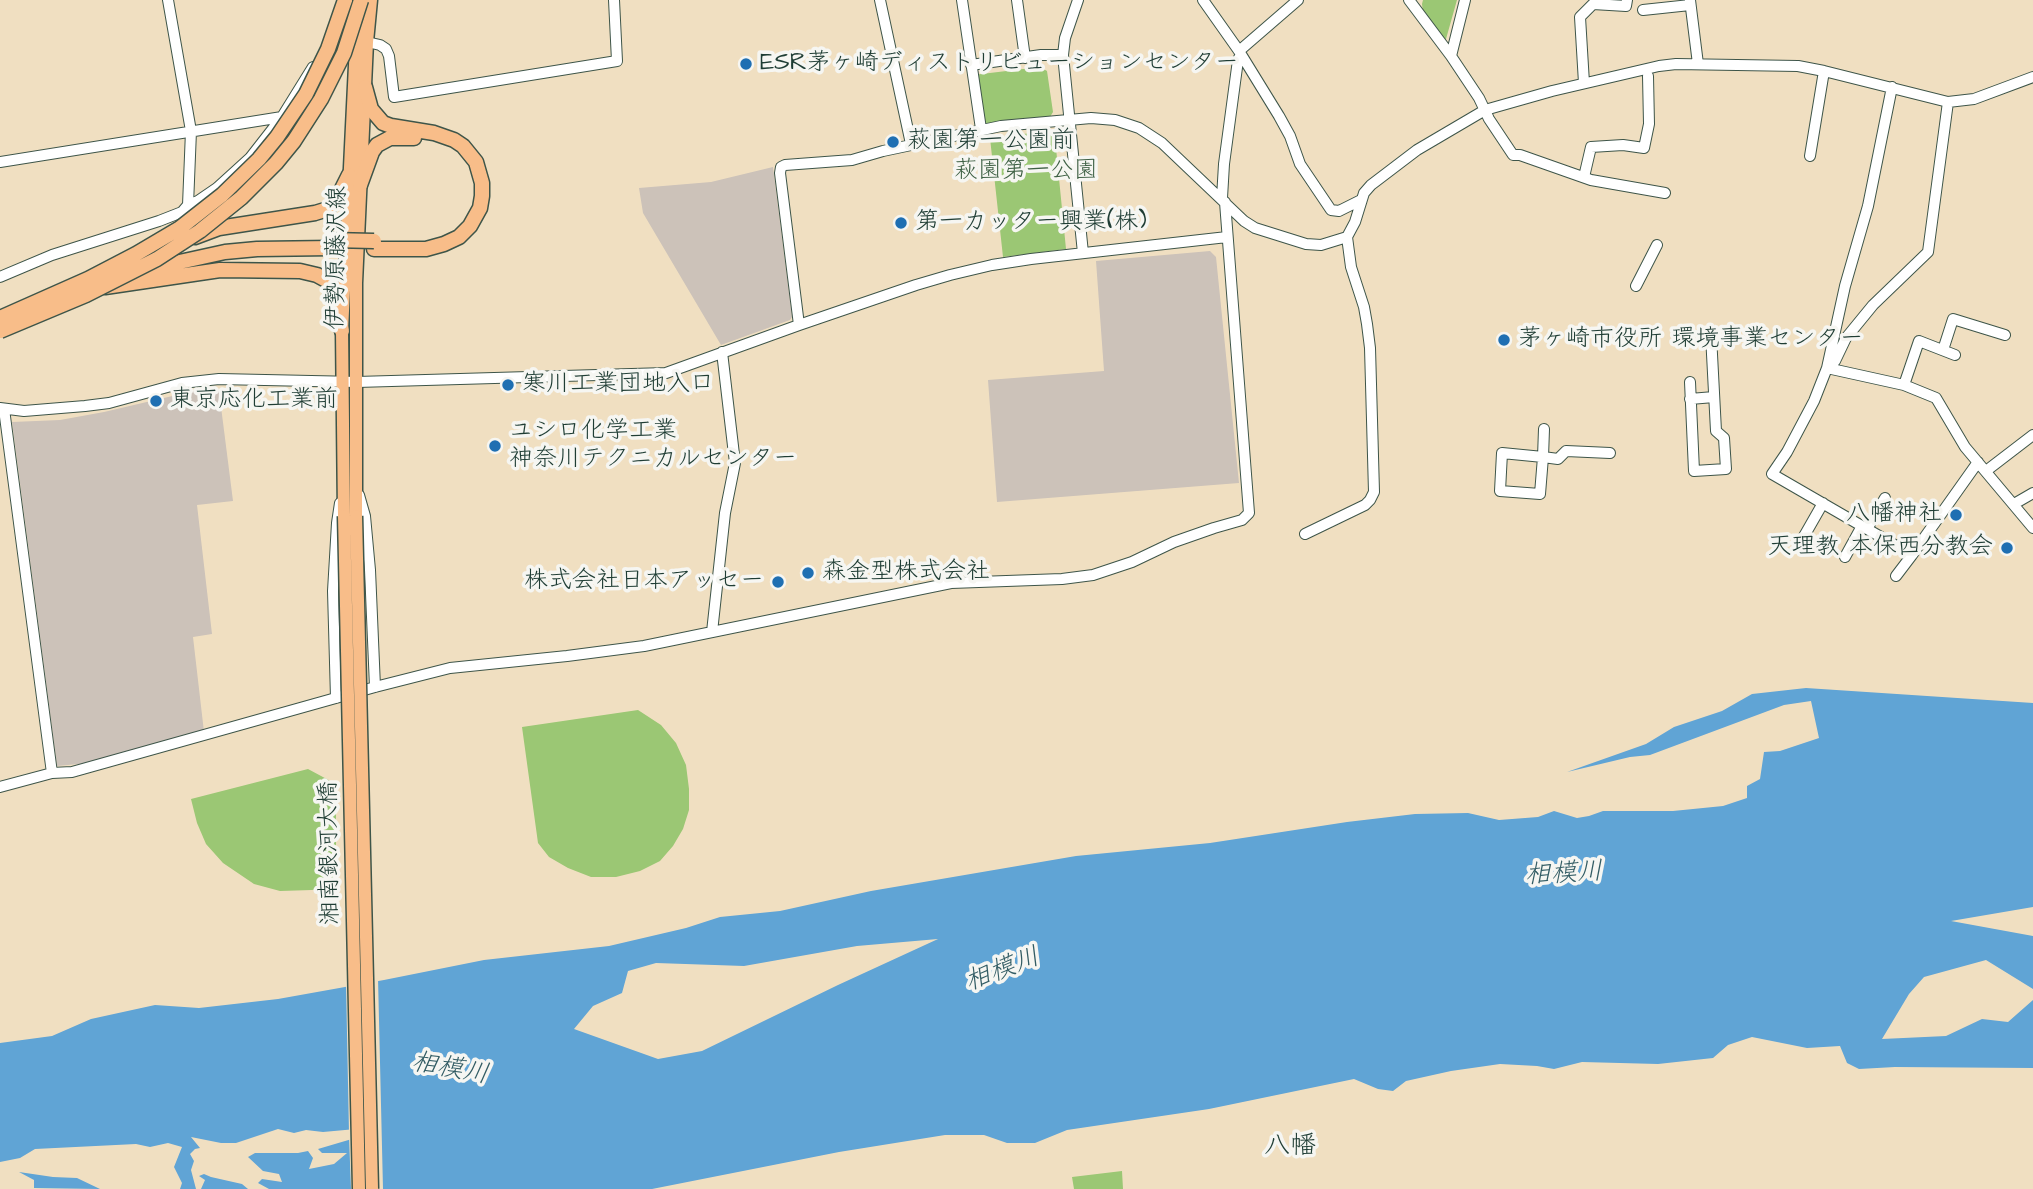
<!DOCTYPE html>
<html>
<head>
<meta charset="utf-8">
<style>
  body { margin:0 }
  canvas { display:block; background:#f0dfc1 }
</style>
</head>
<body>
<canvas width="2033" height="1189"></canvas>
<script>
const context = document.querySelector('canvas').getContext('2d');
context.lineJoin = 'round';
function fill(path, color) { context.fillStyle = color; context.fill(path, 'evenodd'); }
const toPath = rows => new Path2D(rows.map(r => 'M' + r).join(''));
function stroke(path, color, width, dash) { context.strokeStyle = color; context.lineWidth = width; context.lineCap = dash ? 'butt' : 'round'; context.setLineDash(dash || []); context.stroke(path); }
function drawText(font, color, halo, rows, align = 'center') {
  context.font = font + ' "Architects Daughter","Klee One",sans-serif'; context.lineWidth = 7; context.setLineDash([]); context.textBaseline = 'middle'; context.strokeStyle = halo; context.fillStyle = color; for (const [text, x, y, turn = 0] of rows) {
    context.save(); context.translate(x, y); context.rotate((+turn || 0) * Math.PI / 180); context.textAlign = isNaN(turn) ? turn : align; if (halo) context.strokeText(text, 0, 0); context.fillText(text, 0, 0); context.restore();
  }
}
const industrial = toPath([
  [773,167,792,317,790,320,721,345,643,213,639,188,711,182],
  [1210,251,1216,257,1239,483,997,502,988,380,1104,371,1096,261],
  [198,390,219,391,233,501,197,505,212,634,193,637,204,732,89,763,57,766,12,422,60,420,104,412]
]);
const green = toPath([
  [1423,0,1457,0,1446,39,1443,40,1423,12,1422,4],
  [1040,67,1047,71,1053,112,1050,117,982,125,973,75],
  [1048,131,1055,138,1066,249,1003,257,990,138],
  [638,710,661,725,676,743,686,765,689,789,689,810,683,829,673,846,660,861,640,871,616,877,591,877,568,868,549,857,538,843,522,727],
  [308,769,336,784,336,886,312,890,280,891,254,884,223,863,206,844,197,823,191,799],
  [1122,1171,1123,1189,1074,1189,1072,1177]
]);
const water = toPath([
  [1806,688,2033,703,2033,907,1951,921,2033,936,2033,989,1986,960,1924,977,1909,994,1882,1039,1946,1036,1982,1019,2008,1022,2033,1000,2033,1068,1895,1067,1859,1069,1847,1063,1840,1046,1807,1048,1752,1037,1728,1045,1713,1058,1658,1064,1582,1062,1554,1069,1537,1066,1500,1064,1451,1071,1406,1081,1393,1091,1378,1089,1354,1079,1209,1109,1067,1130,1035,1143,1007,1143,984,1135,945,1135,839,1152,652,1189,269,1189,258,1183,262,1179,282,1182,279,1174,263,1171,248,1157,255,1153,298,1153,308,1151,313,1158,309,1169,334,1164,347,1153,322,1153,318,1149,362,1136,367,1128,323,1132,306,1130,294,1133,278,1129,236,1143,221,1143,191,1137,200,1148,195,1149,190,1154,194,1161,191,1170,196,1189,180,1189,182,1183,174,1167,182,1147,168,1143,150,1147,136,1144,35,1149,20,1158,0,1162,0,1043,52,1036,91,1019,155,1005,199,1008,278,999,384,980,484,960,609,946,686,928,720,917,780,911,871,891,1076,856,1210,843,1347,822,1415,814,1468,813,1499,820,1538,817,1554,811,1577,818,1589,816,1603,811,1673,811,1723,806,1747,798,1747,786,1760,779,1764,752,1780,751,1819,738,1811,701,1784,705,1650,755,1630,757,1567,772,1646,744,1674,727,1722,711,1752,694],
  [938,939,838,985,702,1051,658,1059,574,1029,593,1006,622,993,628,971,656,963,744,966,857,946],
  [19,1172,53,1177,77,1178,100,1189,34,1188,34,1180],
  [204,1174,211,1177,242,1184,248,1189,201,1189,205,1180,199,1176]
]);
const pier = toPath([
  [378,978,383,1189,351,1189,349,1136,361,1132,349,1133,346,983]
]);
const minor = toPath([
  [168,0,191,131,188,205],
  [880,0,911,144],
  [962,0,981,129],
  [1017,0,1025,58],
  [1078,0,1065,38,1063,55,1083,253],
  [1203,0,1239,51,1279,116,1290,136,1300,164,1331,210,1339,211,1361,200],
  [1409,0,1451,56,1479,98,1489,119,1513,155,1520,155,1591,180,1665,193],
  [1690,0,1698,64],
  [1643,10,1690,5],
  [367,42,380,45,386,49,389,56,394,97,617,61,614,0],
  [1239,51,1298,0],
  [1451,56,1465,0],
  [971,65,1041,55,1063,55],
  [1584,83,1580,17,1593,4,1626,6,1627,0],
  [1892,87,1868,206,1845,286,1827,368,1814,401,1787,452,1772,474,1912,555,1896,576],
  [1810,156,1824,71],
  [0,162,282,117],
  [1584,177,1591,147,1623,145,1644,148,1649,124,1648,76],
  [1222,198,1224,164,1238,60,1241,54],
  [0,277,52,255,159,221,182,212,188,205,198,201,217,188,250,158,282,117,313,67],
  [1636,286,1657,245],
  [799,325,780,173,781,167,785,165,852,160,883,151,1001,126,1091,118,1115,120,1139,128,1162,143,1244,221,1255,228,1306,244,1321,245,1347,237,1355,222,1364,193,1371,185,1417,150,1485,110,1552,91,1659,66,1676,64,1798,66,1824,71,1948,102,1974,99,2033,77],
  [1943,350,1953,319,2005,335],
  [1827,368,1835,361,1846,338,1873,305,1928,252,1948,102],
  [1827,368,1904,385,1936,398,1965,447,2033,528],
  [1690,382,1694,471,1726,469,1724,438,1716,431,1711,335],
  [1904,385,1919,341,1955,355],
  [1690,399,1714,397],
  [0,408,24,411,85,406,109,403,182,383,219,379,357,382,666,373,799,325,916,285,950,275,992,265,1031,259,1227,237],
  [4,409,52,773],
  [1544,429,1543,457,1540,494,1500,491,1502,453,1543,457,1558,459,1566,451,1610,453],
  [1986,471,2033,435],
  [359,495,365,516,370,570,375,687],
  [2014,504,2033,493],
  [1867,529,1885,498],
  [1305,534,1365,505,1370,500,1374,492,1370,348,1367,324,1364,307,1351,267,1347,237],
  [1799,545,1823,503],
  [1912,555,1978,462],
  [1845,557,1862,526],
  [712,632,725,513,735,463,722,352],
  [336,698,333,591,337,523,340,503],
  [0,787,52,773,72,772,375,687,450,668,567,656,644,646,951,583,1062,579,1093,575,1132,562,1174,542,1214,528,1242,520,1249,513,1225,202]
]);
const major = toPath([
  [344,516,342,331,357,24],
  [356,516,356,283,367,42,371,0]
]);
const highway = toPath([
  [365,87,371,109,383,123,391,126,434,133,454,140,463,146,476,162,482,183,482,196,480,208,470,226,459,237,444,244,426,249,374,249],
  [360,185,372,152,377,145,390,138,414,138],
  [195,237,219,228,315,213,328,209,339,195,349,175],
  [143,270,225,252,257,249,332,248],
  [105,287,220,270,300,271,317,275,328,281,332,286,342,331]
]);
const majorBridge = toPath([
  [344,516,359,1189],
  [356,516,372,1189]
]);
const highwayBridge = toPath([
  [332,240,374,241],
  [0,318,88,279,136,254,180,228,222,195,259,159,277,137,306,94,328,49,345,0],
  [0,331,86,295,157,259,200,231,241,198,276,163,294,141,321,99,344,53,361,0]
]);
const markers = [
  [746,64,7,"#1f6fb2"],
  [893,142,7,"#1f6fb2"],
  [901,223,7,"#1f6fb2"],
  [1504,340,7,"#1f6fb2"],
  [508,385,7,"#1f6fb2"],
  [156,401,7,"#1f6fb2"],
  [495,446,7,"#1f6fb2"],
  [1956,515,7,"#1f6fb2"],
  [2007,548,7,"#1f6fb2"],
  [808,573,7,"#1f6fb2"],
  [778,582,7,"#1f6fb2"]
];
const poiNames = [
  ["ESR茅ヶ崎ディストリビューションセンター",760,64],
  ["萩園第一公園前",907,142],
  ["第一カッター興業(株)",915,223],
  ["茅ヶ崎市役所 環境事業センター",1518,340],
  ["寒川工業団地入口",522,385],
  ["東京応化工業前",170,401],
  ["ユシロ化学工業",509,432],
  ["神奈川テクニカルセンター",509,460],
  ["八幡神社",1942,515,"right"],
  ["天理教 本保西分教会",1993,548,"right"],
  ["森金型株式会社",822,573],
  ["株式会社日本アッセー",764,582,"right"]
];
const parkNames = [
  ["萩園第一公園",1026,172]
];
const streetNames = [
  ["伊勢原藤沢線",338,258,-89],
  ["湘南銀河大橋",331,853,-91]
];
const waterNames = [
  ["相模川",1564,875,-3],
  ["相模川",1003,971,-21],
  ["相模川",450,1070,10]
];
const neighbourhoodNames = [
  ["八幡",1290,1148]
];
fill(industrial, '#ccc2b9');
fill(green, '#9bc774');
fill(water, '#60a4d5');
fill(pier, '#f0dfc1');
stroke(minor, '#3e5549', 12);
stroke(major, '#3e5549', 15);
stroke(highway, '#3e5549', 17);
stroke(minor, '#fff', 10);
stroke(major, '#f8bd89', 12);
stroke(highway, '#f8bd89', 14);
stroke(majorBridge, '#3e5549', 15, []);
stroke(highwayBridge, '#3e5549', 17, []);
stroke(majorBridge, '#f8bd89', 12);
stroke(highwayBridge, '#f8bd89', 14);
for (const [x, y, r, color] of markers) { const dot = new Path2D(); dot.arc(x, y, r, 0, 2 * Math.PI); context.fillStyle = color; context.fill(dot); stroke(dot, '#f6f6f2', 2.5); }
drawText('24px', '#1f3d34', '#f6f6f2', poiNames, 'left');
drawText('24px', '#3e6044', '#f6f6f2', parkNames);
drawText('24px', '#1f3d34', '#f6f6f2', streetNames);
drawText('italic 26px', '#325c64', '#f6f6f2', waterNames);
drawText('26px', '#1f3d34', '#f6f6f2', neighbourhoodNames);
</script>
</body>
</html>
